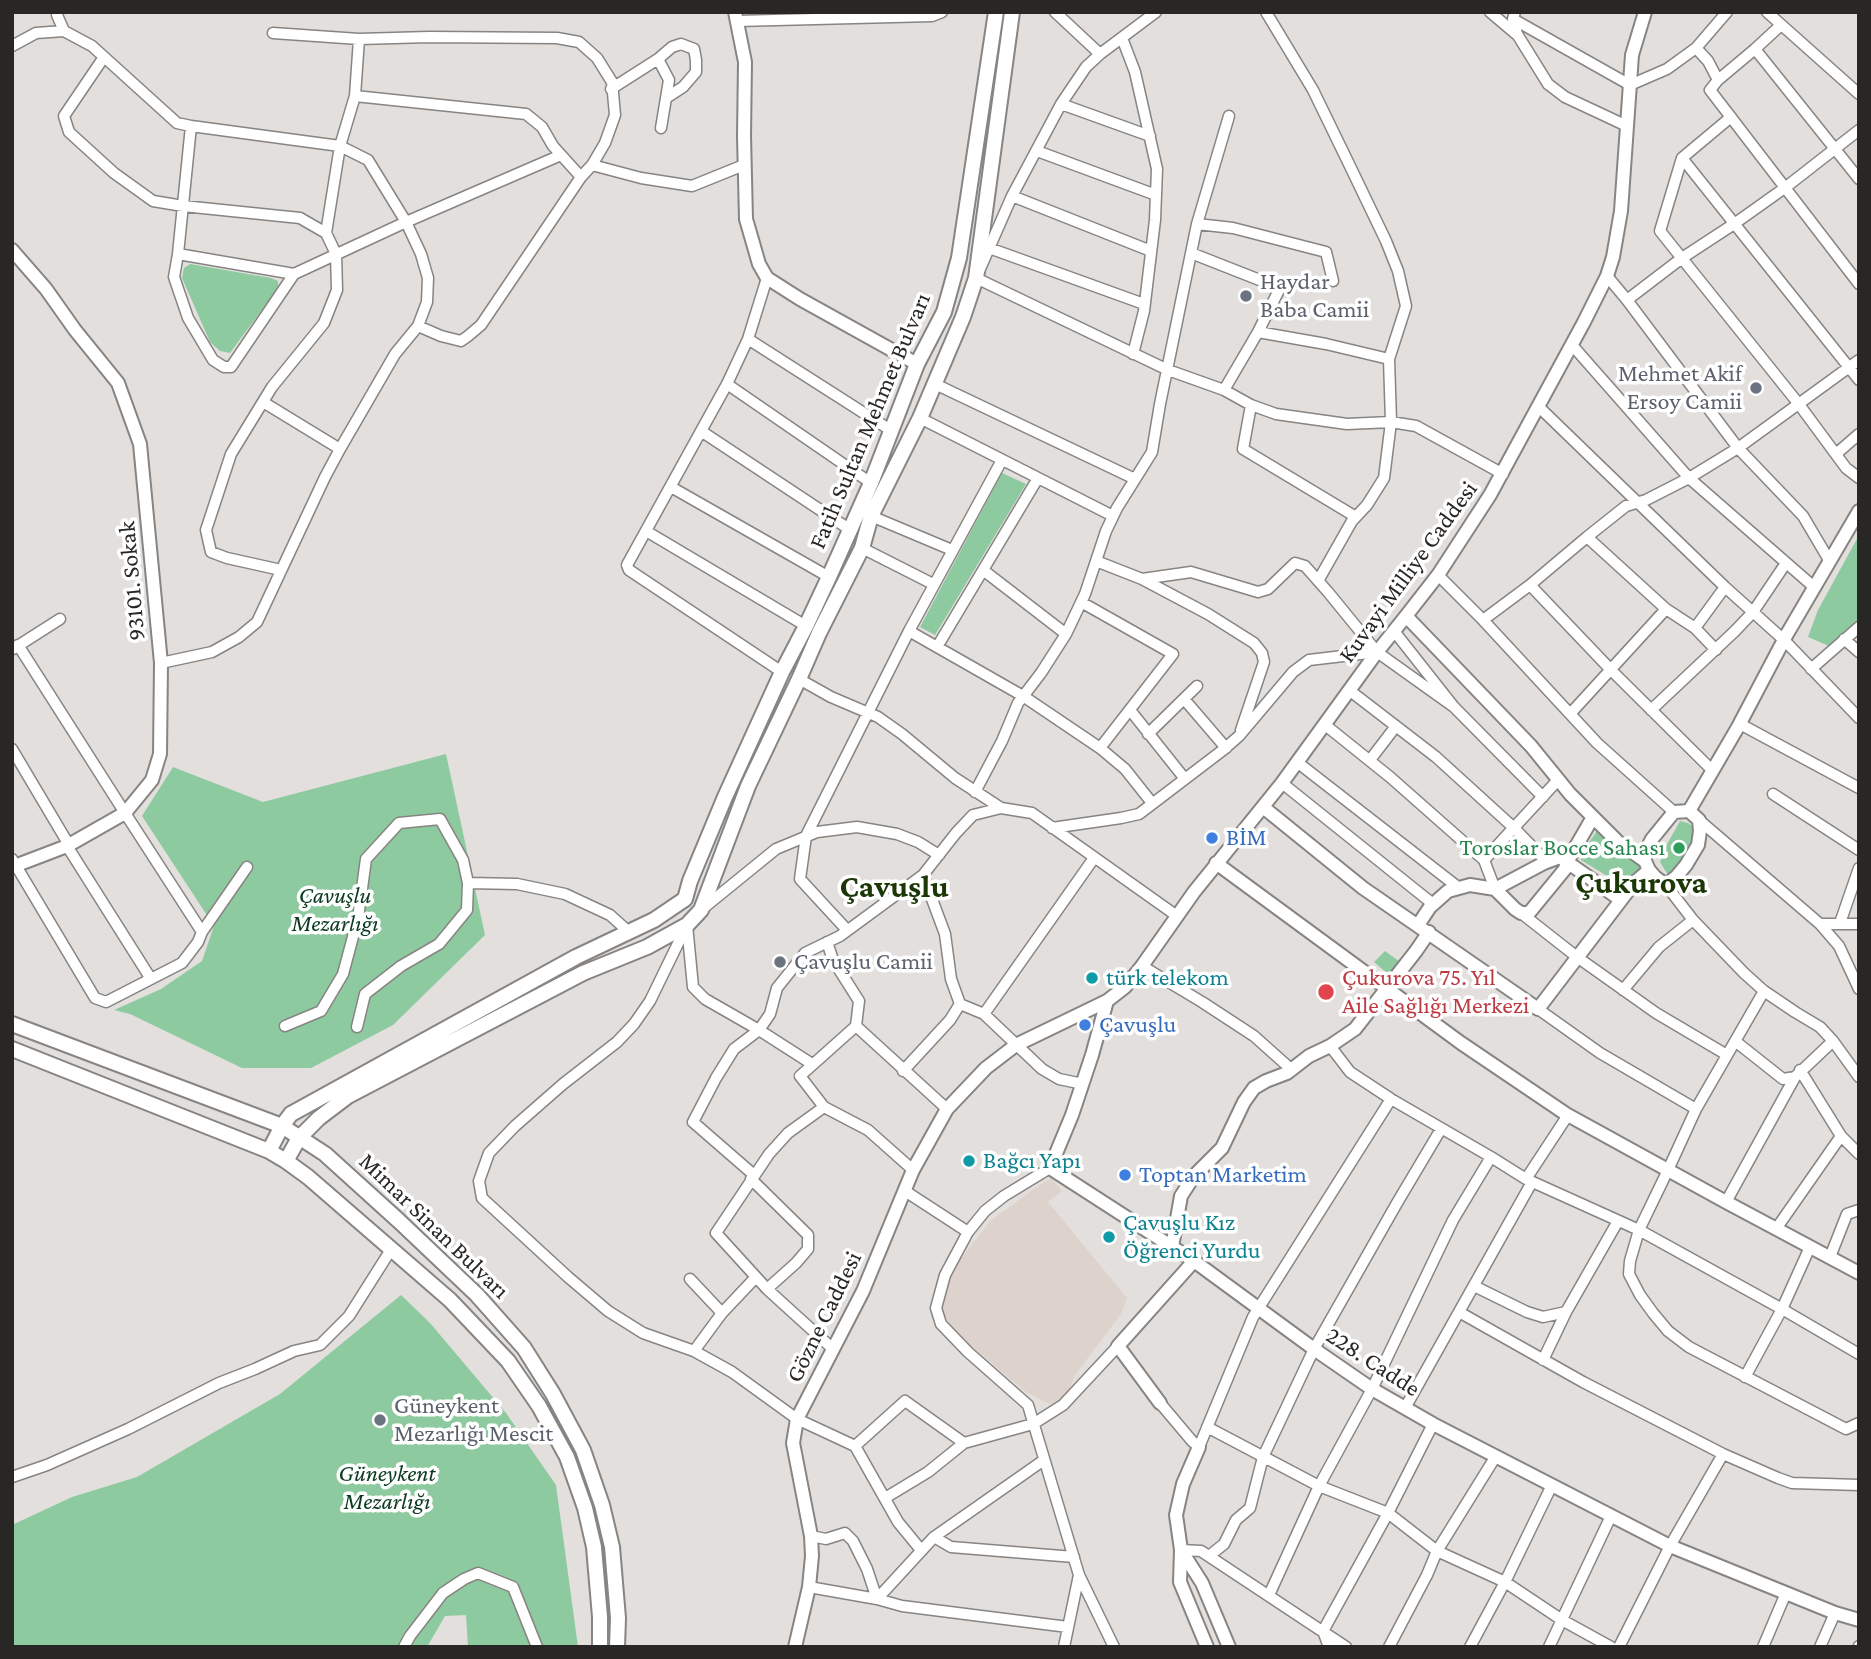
<!DOCTYPE html>
<html>
<head>
<meta charset="utf-8">
<style>
  body { margin:0 }
  #map { position:relative; width:1871px; height:1659px; overflow:hidden; background:#e2dfdd; font-family:"Crimson Pro",serif }
  canvas { display:block }
  .frame { position:absolute; inset:0; border:14px solid #292726; pointer-events:none }
</style>
</head>
<body>
<div id="map">
<canvas width="1871" height="1659"></canvas>
<div class="frame"></div>
</div>
<script>
const context = document.querySelector('canvas').getContext('2d');
context.lineJoin = 'round';
function fill(path, color) { context.fillStyle = color; context.fill(path, 'evenodd'); }
const toPath = rows => new Path2D(rows.map(r => 'M' + r).join(''));
function stroke(path, color, width, dash) { context.strokeStyle = color; context.lineWidth = width; context.lineCap = dash ? 'butt' : 'round'; context.setLineDash(dash || []); context.stroke(path); }
function drawText(font, color, halo, rows, align = 'center') {
  context.font = font + ' "Crimson Pro",serif'; context.lineWidth = 7; context.setLineDash([]); context.textBaseline = 'middle'; context.strokeStyle = halo; context.fillStyle = color; for (const [text, x, y, turn = 0] of rows) {
    context.save(); context.translate(x, y); context.rotate((+turn || 0) * Math.PI / 180); context.textAlign = isNaN(turn) ? turn : align; if (halo) context.strokeText(text, 0, 0); context.fillText(text, 0, 0); context.restore();
  }
}
const built = toPath([
  [1051,1178,1062,1191,1048,1202,1127,1298,1121,1314,1075,1375,1066,1398,1057,1405,1050,1404,1026,1392,956,1333,937,1304,951,1272,990,1221,1041,1184]
]);
const green = toPath([
  [190,264,271,278,278,281,278,288,230,353,220,351,210,342,182,278,184,268],
  [1002,473,1026,484,935,635,920,627],
  [1859,535,1859,620,1829,646,1808,637,1818,610],
  [446,754,485,935,393,1025,311,1068,242,1068,130,1014,114,1010,161,989,202,961,214,926,142,816,173,767,263,802],
  [1680,821,1688,823,1696,829,1695,838,1685,862,1668,875,1660,862,1666,846],
  [1601,825,1644,866,1628,884,1622,885,1581,860,1581,854],
  [1385,951,1400,962,1389,975,1374,962],
  [401,1295,430,1323,506,1413,556,1485,578,1647,468,1647,466,1615,445,1616,427,1647,12,1647,12,1525,72,1497,137,1477,280,1394]
]);
const minor = toPath([
  [58,12,57,15,64,31],
  [1055,12,1100,54],
  [1156,12,1100,54,1086,67,1061,104,1012,196,976,278,1168,370,1224,390,1251,405,1276,414,1347,424,1391,422,1416,426,1503,474],
  [1266,12,1313,90,1348,162,1386,241,1398,271,1406,306,1389,359,1391,422,1384,478,1367,505,1352,521,1318,581],
  [1490,12,1516,34],
  [1515,12,1513,19,1517,34,1548,84,1565,97,1627,126],
  [1767,12,1859,94],
  [1513,19,1630,85,1667,69,1696,48,1727,12],
  [737,21,932,16,942,12],
  [1781,25,1755,49,1718,80,1710,90,1859,284],
  [273,33,359,39,429,37,557,38,579,42,597,58,612,82,615,115,605,143,592,165,581,177,481,325,468,336,461,341,441,336,418,326],
  [1122,38,1135,72,1157,169,1155,220,1144,311,1133,354],
  [12,46,36,33,64,31,92,46,177,123,191,126,340,146,368,160,406,222,421,254,428,278,427,302,418,326,395,354,340,449,325,477,257,622,239,637,212,652,161,663],
  [1696,48,1708,61,1718,80],
  [1755,49,1859,179],
  [104,57,64,116,69,132,114,173,153,201,183,206,300,218,326,233,336,254,337,290,324,323,272,387,231,454,206,530,211,552,227,558,281,570],
  [658,59,672,47,681,44,694,49,696,60,696,72,683,87,666,98],
  [611,89,658,59,669,80,661,128],
  [355,96,526,114,542,127,553,146,581,177],
  [1061,104,1150,136],
  [1731,117,1682,158,1660,231,1798,403,1846,468,1859,478],
  [1037,151,1156,195],
  [1682,158,1859,380],
  [592,165,641,178,692,186,744,165],
  [1012,196,1151,251],
  [1197,224,1233,228,1326,252,1333,281],
  [326,233,340,146,355,96,359,39],
  [989,248,1144,304],
  [1191,253,1280,288,1258,332,1224,390],
  [178,254,191,126],
  [294,274,178,254,174,277,188,318,213,360,224,367,231,367,294,274,406,222,561,155],
  [1607,276,1627,300,1738,448,1803,516,1829,560],
  [767,278,748,339,727,384,627,565,629,570,782,672],
  [1627,300,1682,258,1734,224,1786,187,1859,130],
  [1258,332,1326,344,1389,359],
  [748,339,892,431],
  [1572,345,1689,478,1814,587],
  [727,384,871,483],
  [935,384,1135,479],
  [263,402,340,449],
  [1251,405,1243,449,1356,517],
  [1539,407,1725,587,1784,640,1859,718],
  [920,418,1113,516],
  [701,431,849,529],
  [1836,454,1859,434],
  [671,487,829,577],
  [871,516,952,550],
  [646,531,806,626],
  [862,548,933,584],
  [1096,561,1142,579,1208,614,1254,643,1262,653,1264,662,1241,730],
  [983,570,1066,634],
  [1438,575,1483,620,1597,743,1674,812],
  [1142,579,1191,572,1258,592,1268,589,1295,563,1305,566,1328,592,1377,652,1454,707],
  [1530,585,1612,671,1713,771],
  [1081,602,1173,654,1100,748],
  [1666,609,1695,628,1716,650],
  [1483,620,1530,585,1587,537,1626,506,1646,500,1689,478,1738,448,1859,360],
  [1695,628,1725,587],
  [909,631,1023,696,1100,748,1125,769,1152,803],
  [1394,631,1454,707,1543,797],
  [1844,639,1859,652],
  [18,645,125,813,202,932],
  [937,647,1038,478],
  [13,649,60,619],
  [1811,669,1859,627],
  [799,679,831,697,878,717,902,734,955,778,1001,808,1032,813,1177,916],
  [1349,690,1436,757,1514,828,1547,862],
  [1184,699,1226,748],
  [1130,710,1185,779],
  [1651,710,1735,631,1753,612,1786,563],
  [1570,714,1666,609,1587,537],
  [1324,724,1390,777,1484,860,1495,889],
  [1740,724,1859,788],
  [1148,734,1197,686],
  [12,749,69,845],
  [1370,760,1396,726],
  [1297,762,1459,888],
  [1282,783,1433,904],
  [975,792,1002,741,1018,703,1041,673,1066,634,1085,594,1106,531,1117,508,1152,452,1160,404,1197,224,1229,116],
  [1773,794,1859,850],
  [1699,820,1820,924,1839,946,1859,989],
  [1052,828,1121,818,1139,814,1223,750,1239,736,1293,672,1309,660,1377,652],
  [67,846,151,979],
  [12,859,95,998,106,1002,182,963,198,942,202,932,247,867],
  [1484,860,1558,780],
  [923,875,945,934,951,979,960,1004,984,1014,1042,1069,1059,1079,1083,1084],
  [468,883,517,884,565,894,610,915,629,932],
  [1666,885,1693,920,1744,973,1764,991,1795,1012,1820,1027,1833,1041,1859,1077],
  [701,910,776,849,817,832,857,827,897,834,918,842,939,855],
  [1521,913,1577,957,1656,1013,1727,1055],
  [1840,923,1859,868],
  [1820,924,1859,924],
  [687,925,693,987,705,999,759,1030,812,1064],
  [686,927,650,1001,634,1024,617,1042,563,1084,515,1126,489,1153,479,1181,482,1198,568,1277,608,1311,643,1333,694,1351,732,1372,797,1419,855,1446,898,1522,921,1550],
  [847,930,800,879,806,836,909,631,1002,460],
  [827,942,833,960,859,1001,856,1026,800,1076,824,1107,868,1130,913,1170],
  [1142,966,1202,1002,1254,1036,1292,1070],
  [1623,990,1659,947,1693,920],
  [1764,991,1696,1109,1668,1170,1639,1230,1630,1261,1629,1274,1640,1295,1653,1313,1668,1331,1689,1347,1846,1429,1859,1423],
  [1538,1009,1600,1053,1696,1109],
  [984,1014,1094,858],
  [285,1026,321,1011,343,974,358,918,366,859,399,823,440,819,463,860,468,883,467,910,439,944,401,966,365,994,357,1027],
  [856,1026,947,1109],
  [1735,1041,1783,1079,1795,1077],
  [1330,1046,1350,1072,1391,1099,1491,1157,1526,1179,1639,1230,1782,1309,1859,1354],
  [1800,1070,1841,1136,1859,1154],
  [903,1071,950,1020,960,1004],
  [824,1107,788,1133,769,1154,716,1233,767,1289,833,1349],
  [1050,1168,1004,1196,985,1211,968,1232,945,1275,936,1308,941,1324,968,1352,1028,1405,1079,1575,1114,1647],
  [754,1175,693,1122,716,1078,734,1049,759,1030,770,1014,777,988,805,953,840,936,923,875,956,833,973,815,1001,808],
  [751,1179,808,1235,808,1249,796,1263,767,1289],
  [1526,1179,1568,1115],
  [905,1191,968,1232],
  [1726,1202,1795,1077,1833,1041],
  [1776,1229,1841,1136],
  [1830,1257,1847,1214,1859,1210],
  [690,1279,722,1313],
  [1474,1286,1527,1312,1543,1317,1566,1312],
  [1459,1312,1583,1382,1723,1454,1778,1478,1792,1483,1859,1485],
  [694,1351,722,1313,756,1277],
  [1543,1360,1566,1312,1618,1221],
  [1745,1377,1782,1309,1810,1247],
  [1160,1403,1192,1441,1199,1447,1253,1317,1391,1099],
  [1405,1408,1532,1182],
  [1207,1427,1319,1486,1388,1513,1437,1551,1505,1582,1562,1620,1611,1647],
  [855,1446,905,1401,964,1443,1033,1424,1063,1405,1118,1346],
  [12,1477,47,1465,128,1429,219,1383,255,1369,294,1351,320,1345,349,1316,392,1248],
  [885,1498,928,1472,964,1443],
  [811,1536,826,1539,845,1533,853,1541,867,1569,877,1599,902,1606,1068,1627],
  [934,1537,951,1547,1074,1557],
  [1181,1550,1201,1551,1346,1647],
  [1209,1556,1224,1544,1236,1520,1250,1508,1263,1457,1314,1349,1397,1203,1441,1129],
  [809,1587,877,1599,934,1537,1044,1460],
  [1269,1595,1319,1486,1372,1389,1453,1220,1491,1157],
  [404,1647,410,1636,443,1593,464,1579,478,1573,513,1587,537,1647],
  [1064,1647,1079,1575],
  [1329,1647,1323,1631,1388,1513,1433,1424],
  [1389,1647,1427,1575,1437,1551,1496,1456],
  [1470,1647,1505,1582,1552,1485],
  [1549,1647,1611,1516],
  [1619,1647,1670,1546,1723,1454],
  [1763,1647,1786,1593],
  [1820,1647,1835,1613],
  [1859,1647,1859,1646]
]);
const tertiary = toPath([
  [735,12,745,62,744,136,746,219,759,264,767,278,800,299,917,364],
  [12,250,46,289,75,330,118,383,140,444,161,663,160,754,152,780,125,813,67,846,12,867],
  [1406,616,1531,746,1570,794,1618,842,1645,861],
  [1263,807,1363,888,1538,1009,1634,883,1649,870],
  [1689,811,1738,727,1787,634,1859,511],
  [1689,811,1699,820,1700,831,1698,845,1686,865,1676,877,1666,885,1655,877,1649,870,1645,861,1645,852,1652,839,1674,812,1689,811],
  [1216,863,1461,1043,1566,1114,1726,1202,1859,1273],
  [1495,889,1515,909,1521,913,1529,913,1565,869,1567,862,1593,817],
  [1418,925,1430,907,1448,891,1470,885,1495,889,1544,863,1560,857,1621,900],
  [1107,1001,1092,1055,1072,1115,1050,1168,1194,1261,1314,1349,1372,1389,1433,1424,1670,1546,1835,1613,1859,1620],
  [1172,1247,1181,1196,1194,1176,1222,1148,1244,1102,1254,1088,1266,1081,1287,1073,1309,1056,1330,1046,1355,1029,1416,951,1429,932],
  [1160,1403,1118,1346,1194,1261],
  [1199,1447,1183,1484,1176,1515,1181,1550,1180,1582,1207,1647],
  [1181,1550,1202,1583,1229,1647],
  [795,1647,809,1587,812,1556,811,1536,793,1443,797,1419,863,1291,913,1170,947,1109,986,1068,1016,1045,1107,1001,1125,987,1142,966,1194,892,1282,783,1377,652,1406,616,1438,575,1490,495,1584,322,1607,276,1613,257,1621,211,1632,55,1645,12]
]);
const secondary = toPath([
  [12,1024,282,1126,325,1154,399,1221,477,1295,524,1348,553,1394,583,1450,602,1505,612,1547,618,1618,617,1647],
  [12,1049,269,1151,286,1161,308,1177,450,1300,508,1361,539,1406,567,1457,585,1508,594,1547,600,1617,600,1647],
  [269,1151,282,1126,291,1114,576,957,654,920,685,899,690,881,725,797,782,672,806,626,829,577,871,483,917,364,944,312,959,258,996,12],
  [286,1161,299,1138,319,1118,348,1096,583,973,647,947,687,925,701,910,748,786,799,679,819,633,862,548,871,516,920,418,963,317,976,278,1012,12]
]);
const markers = [
  [1246,296,7,"#6b7280"],
  [1756,388,7,"#6b7280"],
  [1212,838,7,"#3f7fe0"],
  [1679,848,7,"#2e9e5b"],
  [780,962,7,"#6b7280"],
  [1092,978,7,"#0f9aa8"],
  [1326,992,9,"#e0444e"],
  [1085,1025,7,"#3f7fe0"],
  [969,1161,7,"#0f9aa8"],
  [1125,1175,7,"#3f7fe0"],
  [1109,1237,7,"#0f9aa8"],
  [380,1420,7,"#6b7280"]
];
const worshipNames = [
  ["Haydar",1260,282],
  ["Baba Camii",1260,310],
  ["Mehmet Akif",1742,374,"right"],
  ["Ersoy Camii",1742,402,"right"],
  ["Çavuşlu Camii",794,962],
  ["Güneykent",394,1406],
  ["Mezarlığı Mescit",394,1434]
];
const streetNames = [
  ["Fatih Sultan Mehmet Bulvarı",870,421,-67],
  ["Kuvayi Milliye Caddesi",1408,572,-54],
  ["93101. Sokak",132,581,-95],
  ["Mimar Sinan Bulvarı",434,1226,44],
  ["Gözne Caddesi",824,1317,-64],
  ["228. Cadde",1373,1362,33]
];
const shopNames = [
  ["BİM",1226,838],
  ["Çavuşlu",1099,1025],
  ["Toptan Marketim",1139,1175]
];
const leisureNames = [
  ["Toroslar Bocce Sahası",1665,848]
];
const parkNames = [
  ["Çavuşlu",335,896],
  ["Mezarlığı",335,924],
  ["Güneykent",387,1474],
  ["Mezarlığı",387,1502]
];
const cultureNames = [
  ["türk telekom",1106,978],
  ["Bağcı Yapı",983,1161],
  ["Çavuşlu Kız",1123,1223],
  ["Öğrenci Yurdu",1123,1251]
];
const healthNames = [
  ["Çukurova 75. Yıl",1342,978],
  ["Aile Sağlığı Merkezi",1342,1006]
];
const districtNames = [
  ["Çukurova",1641,883],
  ["Çavuşlu",894,887]
];
fill(built, '#ded2cd');
fill(green, '#8ecaa0');
stroke(minor, '#878482', 13);
stroke(tertiary, '#878482', 16);
stroke(secondary, '#878482', 18);
stroke(minor, '#fff', 10);
stroke(tertiary, '#fff', 12);
stroke(secondary, '#fff', 14);
for (const [x, y, r, color] of markers) { const dot = new Path2D(); dot.arc(x, y, r, 0, 2 * Math.PI); context.fillStyle = color; context.fill(dot); stroke(dot, '#fff', 2.5); }
drawText('24px', '#5b616d', '#fff', worshipNames, 'left');
drawText('24px', '#292726', '#fff', streetNames);
drawText('24px', '#366cbe', '#fff', shopNames, 'left');
drawText('24px', '#27864d', '#fff', leisureNames, 'right');
drawText('italic 24px', '#0b3a1f', '#fff', parkNames);
drawText('24px', '#0d838f', '#fff', cultureNames, 'left');
drawText('24px', '#be3a42', '#fff', healthNames, 'left');
drawText('bold 32px', '#1b3706', '#fff', districtNames);
</script>
</body>
</html>
